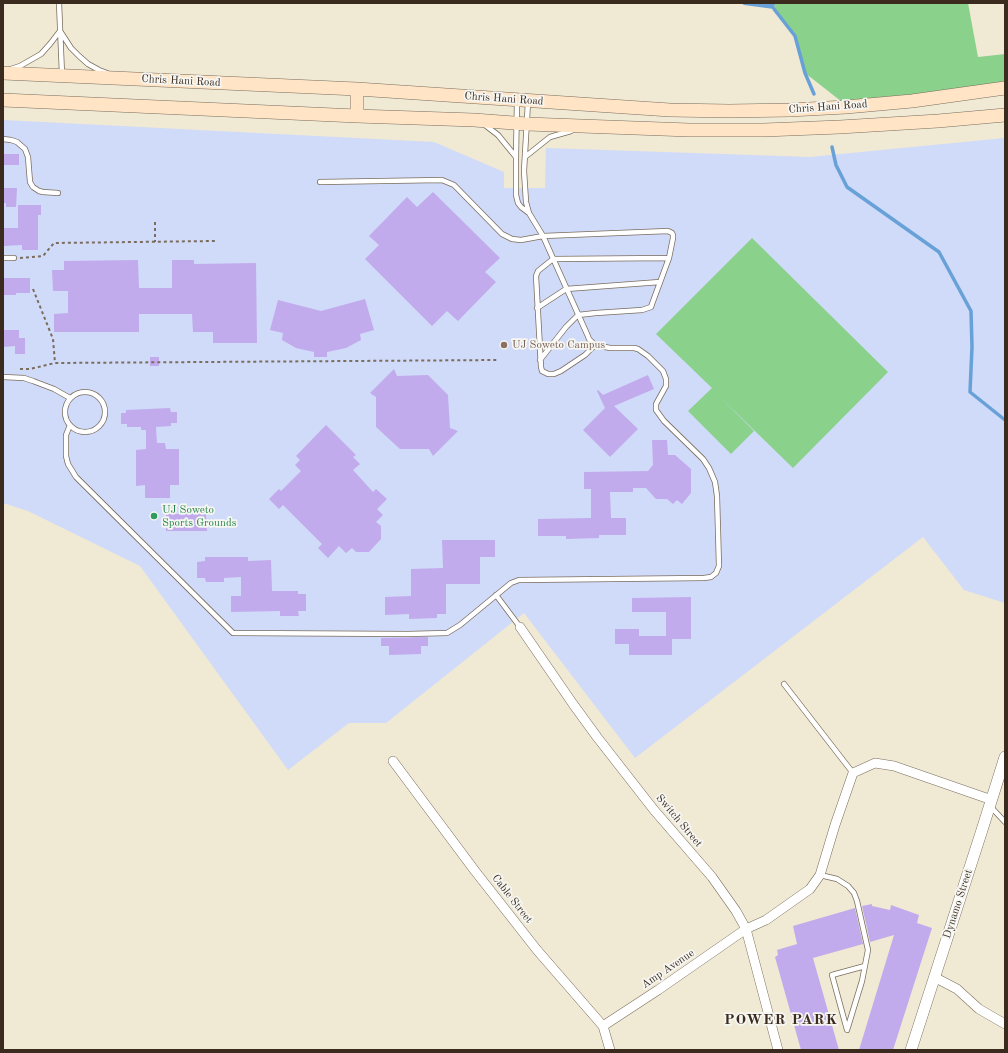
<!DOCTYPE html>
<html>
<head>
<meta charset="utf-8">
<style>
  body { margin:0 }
  #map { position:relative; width:1008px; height:1053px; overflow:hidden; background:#f0e9d4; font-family:"Old Standard TT",serif }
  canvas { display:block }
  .frame { position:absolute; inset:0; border:4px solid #3b2a1e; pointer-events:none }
</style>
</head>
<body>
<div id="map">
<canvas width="1008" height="1053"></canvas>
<div class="frame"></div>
</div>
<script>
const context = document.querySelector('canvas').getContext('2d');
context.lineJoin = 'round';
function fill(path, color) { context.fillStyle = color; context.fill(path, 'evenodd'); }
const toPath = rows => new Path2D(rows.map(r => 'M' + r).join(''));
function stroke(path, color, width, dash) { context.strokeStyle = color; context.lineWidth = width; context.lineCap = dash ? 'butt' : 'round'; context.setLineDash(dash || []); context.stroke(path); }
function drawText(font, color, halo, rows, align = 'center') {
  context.font = font + ' "Old Standard TT",serif'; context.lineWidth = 3.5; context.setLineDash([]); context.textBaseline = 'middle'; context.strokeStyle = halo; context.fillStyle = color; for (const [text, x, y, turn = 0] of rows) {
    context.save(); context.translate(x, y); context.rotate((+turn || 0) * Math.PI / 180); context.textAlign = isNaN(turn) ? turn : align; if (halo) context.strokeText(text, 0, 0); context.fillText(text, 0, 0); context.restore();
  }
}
const built = toPath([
  [3,120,434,142,504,172,504,188,545,188,546,148,810,157,1005,138,1005,603,964,590,923,537,635,758,524,613,386,723,349,723,288,770,140,566,28,511,3,503]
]);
const green = toPath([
  [775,3,968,3,978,57,1005,54,1005,86,846,105,805,73,795,36,774,9],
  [752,238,888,372,793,468,720,397,754,431,731,454,688,411,712,388,656,334]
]);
const water = toPath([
  [741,3,775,3,774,9,744,5]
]);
const stream = toPath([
  [774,9,795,36,805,73,814,94],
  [832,147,836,165,847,187,939,252,971,311,972,347,970,392,1005,420]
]);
const building = toPath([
  [3,154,19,154,19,165,3,165],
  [3,188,17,188,16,207,6,207,6,203,3,203],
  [433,192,500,258,485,272,496,282,458,321,447,311,432,326,365,259,379,245,369,236,407,197,417,207],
  [18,205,41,205,41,215,38,215,38,250,22,250,22,245,3,246,3,228,18,228],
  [138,260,139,288,172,288,172,260,194,260,194,264,256,263,257,343,213,343,213,332,193,332,192,314,139,314,139,332,54,332,54,314,68,313,68,291,53,291,52,270,64,270,64,261],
  [3,278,30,278,30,293,16,293,16,295,3,295],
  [365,299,374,330,360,334,361,340,346,348,327,352,327,357,314,357,314,352,296,348,282,340,283,333,270,330,278,300,321,311],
  [3,330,19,330,19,338,25,338,25,354,15,354,15,346,3,347],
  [150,357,159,357,159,366,150,366],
  [394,369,397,376,428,375,448,395,450,428,458,431,433,456,429,449,400,449,376,427,376,397,370,393],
  [648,375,654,389,614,406,638,429,610,457,583,430,605,408,597,391,598,390,603,395],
  [170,408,171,412,177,412,177,423,171,423,171,426,156,427,157,443,165,443,166,449,179,449,179,485,170,485,170,498,145,498,145,485,136,486,136,450,146,449,146,430,141,430,141,427,127,427,127,424,121,424,121,413,126,413,126,410],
  [326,425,356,455,353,457,360,464,353,470,373,492,376,489,387,499,377,509,383,515,376,522,381,526,381,539,369,552,356,552,352,548,346,553,339,546,328,558,318,548,322,544,283,505,279,509,269,499,279,489,281,491,301,471,295,465,300,460,296,456],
  [652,440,667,440,668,455,675,455,691,469,691,493,682,504,677,500,673,504,667,499,656,499,646,488,633,488,633,492,610,492,611,518,626,518,626,535,599,535,599,538,566,539,566,536,538,536,538,519,591,518,591,489,584,489,584,472,648,471,653,465],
  [166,514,206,514,207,531,166,531],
  [442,540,495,540,495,557,480,557,480,584,446,584,446,614,437,614,437,618,409,619,409,614,385,615,385,597,411,596,411,569,443,568],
  [205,557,248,557,248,561,271,560,272,591,298,591,298,594,306,594,306,611,298,611,299,616,280,616,280,611,231,612,231,596,241,596,241,577,224,578,224,582,206,582,205,578,197,578,197,562,205,561],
  [691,597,691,639,672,639,672,655,629,655,629,644,615,644,615,629,639,629,639,636,666,636,666,612,632,612,632,598],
  [428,637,428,646,421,646,421,654,389,655,389,646,381,646,381,638],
  [872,904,872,906,890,910,891,905,919,915,917,923,932,928,893,1050,859,1050,894,935,870,942,862,906],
  [855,908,863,944,813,958,839,1050,801,1050,775,957,778,955,777,950,797,944,793,926]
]);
const path = toPath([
  [155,222,155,242],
  [20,258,43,256,54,243,215,241],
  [33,289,53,339,55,363],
  [20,369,30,369,55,363,499,360]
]);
const service = toPath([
  [59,3,62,74],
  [11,69,20,66,41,54,50,44,60,31,71,48,79,56,88,64,99,70,107,73],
  [517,101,516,157,516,195,518,203,521,207,529,213],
  [528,102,524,171,526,202,529,213,543,236,587,334,589,339,595,345],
  [485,125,498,135,516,157],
  [3,139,11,140,17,142,25,149,28,157,30,182,33,187,39,191,43,192,58,193],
  [525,157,550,137,571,131],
  [320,182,442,180,454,185,502,234,512,239,521,240,543,236,668,231,672,233,673,235,673,238,669,258,652,304,651,307,642,310,596,313,578,315,566,327,540,360],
  [3,258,14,258],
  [537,308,566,289,660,282],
  [3,377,24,378,33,381,54,389,70,398],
  '65 412a20 20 0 1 1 40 0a20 20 0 1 1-40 0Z',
  [70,425,66,435,66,456,68,464,76,477,233,633,408,634,447,633,460,625,511,583,519,580,704,578,711,577,716,573,719,566,717,496,715,482,709,468,703,459,664,421,656,410,656,404,666,386,666,379,663,371,648,356,638,349,634,348,610,348,595,345,585,355,561,371,554,374,548,374,542,371,541,367,536,276,538,271,553,259,669,258],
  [496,595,520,627],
  [784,684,853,773],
  [990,806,1005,822],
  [820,875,837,879,848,886,854,893,857,901,868,950,862,981,847,1030,832,975,865,966]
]);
const minor = toPath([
  [520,627,573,704,597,737,654,810,712,877,736,911,746,929,778,1050],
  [393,761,475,871,537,950,603,1026,610,1050],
  [934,977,957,989,979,1009,1005,1024],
  [603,1026,658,990,746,929,766,920,810,889,820,875,835,825,853,773,875,763,894,766,992,800]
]);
const tertiary = toPath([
  [911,1050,982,830,1005,757]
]);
const secondary = toPath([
  [3,73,357,89,670,110,729,111,790,110,846,107,912,101,1005,88],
  [3,100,357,116,474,120,527,124,689,130,764,130,840,127,938,121,1005,115],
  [357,116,357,89]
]);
const markers = [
  [504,345,4,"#8d6e63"],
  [154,516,4,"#2e9e5b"]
];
const streetNames = [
  ["Chris Hani Road",181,81,3],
  ["Chris Hani Road",504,99,4],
  ["Chris Hani Road",828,107,-4],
  ["Switch Street",679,821,50],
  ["Cable Street",512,899,52],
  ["Dynamo Street",958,904,-72],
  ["Amp Avenue",668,969,-34]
];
const educationNames = [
  ["UJ Soweto Campus",512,345]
];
const leisureNames = [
  ["UJ Soweto",162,510],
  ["Sports Grounds",162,523]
];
const districtNames = [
  ["POWER PARK",781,1020]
];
fill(built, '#d0daf9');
fill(green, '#8ad18c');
fill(water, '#68a1d7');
stroke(stream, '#68a1d7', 3.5);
fill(building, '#c2abec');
stroke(service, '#7a6d5e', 6);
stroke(minor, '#7a6d5e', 10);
stroke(tertiary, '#7a6d5e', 12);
stroke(secondary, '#7a6d5e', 14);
stroke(path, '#7a6d5e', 2, [3, 3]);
stroke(service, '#fff', 4.5);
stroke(minor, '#fff', 9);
stroke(tertiary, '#fff', 11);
stroke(secondary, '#ffe4c6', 13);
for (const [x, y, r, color] of markers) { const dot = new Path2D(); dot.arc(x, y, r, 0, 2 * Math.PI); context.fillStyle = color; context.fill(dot); stroke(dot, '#f6f6f2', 1.5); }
drawText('11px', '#3b2a1e', '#f6f6f2', streetNames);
drawText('11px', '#785e54', '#f6f6f2', educationNames, 'left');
drawText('11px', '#27864d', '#f6f6f2', leisureNames, 'left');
context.letterSpacing = '1px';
drawText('bold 15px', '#3b2a1e', '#f6f6f2', districtNames);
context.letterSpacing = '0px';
</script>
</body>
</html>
